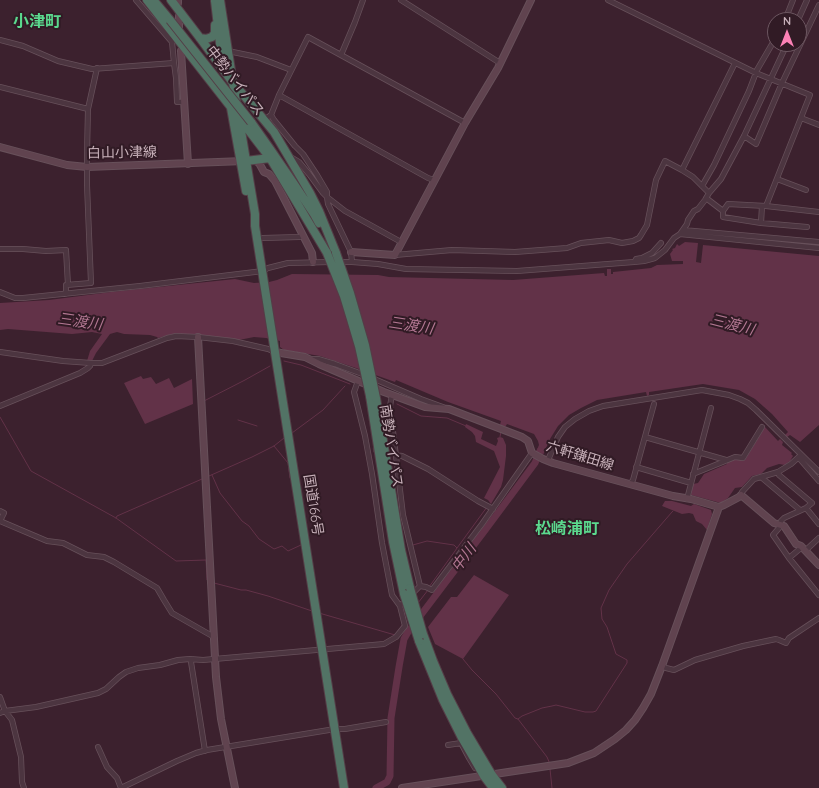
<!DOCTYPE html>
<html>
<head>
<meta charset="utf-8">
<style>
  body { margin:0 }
  #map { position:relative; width:819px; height:788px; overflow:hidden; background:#3c212e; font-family:Quicksand,sans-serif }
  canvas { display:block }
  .north { position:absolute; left:767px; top:12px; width:40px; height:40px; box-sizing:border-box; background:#311b25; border:1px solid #6d5761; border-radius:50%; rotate:0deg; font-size:11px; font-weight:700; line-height:16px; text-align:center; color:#c8b1ba }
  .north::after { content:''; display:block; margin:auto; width:14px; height:18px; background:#fc81b5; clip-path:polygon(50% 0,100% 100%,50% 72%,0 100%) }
</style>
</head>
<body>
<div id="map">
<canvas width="819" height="788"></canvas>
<div class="north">N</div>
</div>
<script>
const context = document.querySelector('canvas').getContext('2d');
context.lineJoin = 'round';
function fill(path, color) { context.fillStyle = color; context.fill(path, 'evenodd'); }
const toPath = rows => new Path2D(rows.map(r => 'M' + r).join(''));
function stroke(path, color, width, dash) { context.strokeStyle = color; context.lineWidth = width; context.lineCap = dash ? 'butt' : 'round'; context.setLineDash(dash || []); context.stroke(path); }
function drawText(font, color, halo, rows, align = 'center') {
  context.font = font + ' Quicksand,"Noto Sans JP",sans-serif'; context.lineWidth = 4; context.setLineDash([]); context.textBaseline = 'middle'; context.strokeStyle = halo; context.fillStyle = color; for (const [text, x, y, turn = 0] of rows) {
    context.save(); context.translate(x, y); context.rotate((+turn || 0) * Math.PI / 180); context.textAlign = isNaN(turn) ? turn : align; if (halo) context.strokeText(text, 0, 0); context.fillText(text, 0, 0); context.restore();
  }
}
const water = toPath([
  [685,242,698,243,696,262,701,263,703,245,819,256,819,425,800,442,790,435,787,437,785,435,788,432,772,414,755,399,739,390,703,384,649,392,649,395,647,396,646,392,597,400,581,408,569,415,558,426,550,439,543,455,536,452,539,445,538,441,534,434,507,424,505,427,500,425,501,421,448,402,396,380,395,382,353,367,320,356,284,350,280,347,280,341,266,338,254,337,239,340,200,335,172,334,158,338,157,337,150,335,124,334,117,332,110,334,96,353,92,361,87,361,90,351,102,334,92,332,72,334,8,329,0,330,0,303,49,300,111,292,235,279,254,283,269,282,277,280,292,274,378,275,389,277,513,280,604,273,605,276,607,276,607,269,611,269,611,274,613,274,613,272,651,268,657,265,683,264,683,261,672,261,670,254,673,250,672,249,675,248,677,244,679,246],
  [141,376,143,379,151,377,156,384,169,378,174,388,192,379,193,404,145,424,124,383],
  [466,424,483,432,481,439,496,446,498,441,497,438,500,437,503,438,506,445,506,456,503,480,501,487,491,504,488,500,484,498,500,467,494,451,476,442,475,436,472,432,465,427],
  [765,427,778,441,780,439,783,442,782,445,792,453,791,454,793,456,790,461,785,465,779,464,767,468,761,474,752,476,742,487,735,488,728,498,721,503,691,495,693,484,698,483,704,474,727,464,727,463,735,459,745,460],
  [665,501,672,501,691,506,694,504,711,510,712,514,707,530,702,524,696,521,693,514,689,513,682,514,662,506],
  [474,575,509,595,463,659,435,644,428,627,451,597,457,597]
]);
const stream = toPath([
  [284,361,301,365,350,384],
  [204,401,245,380,270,366],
  [397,404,421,416,447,418,466,426],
  [0,417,31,471,116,518,176,561,206,560,207,580,209,581],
  [238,420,257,426],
  [292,433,323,410,345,386],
  [500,437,501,431],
  [274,446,288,463,290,478],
  [212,475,220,493,242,521,249,526,259,539,274,549,282,546,288,551,301,545],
  [209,476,252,457,274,446,284,438],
  [116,518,117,516,202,479],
  [413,545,427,541,454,545,457,548,487,507],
  [214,583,241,590,246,590,268,596,312,611],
  [429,587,455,551,457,548],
  [418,603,428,590],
  [319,613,395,635],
  [398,631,403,624],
  [463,659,472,670,496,694,515,718,518,719,547,757,550,764],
  [518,719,522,716,542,708,552,706,556,705,585,712,593,712,596,711,627,663,627,660,616,654,607,627,602,619,601,608,609,590,627,564,672,512,673,511],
  [550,769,552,788]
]);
const river = toPath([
  [376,788,387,782,390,776,391,718,399,667,404,639,408,632,486,529,535,463,540,451]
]);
const streetTunnel = toPath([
  [373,450,391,448]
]);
const street = toPath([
  [136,0,172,42,174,63],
  [401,0,500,63],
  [608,0,756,73,810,95,766,206],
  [785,20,793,0],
  [798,20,807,0],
  [0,40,23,46,58,61,92,69,174,63,176,78,177,102,184,102],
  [228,51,257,57,291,70],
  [341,55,355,22,363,0],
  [0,87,88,109],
  [279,95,428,178,434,180],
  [271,115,274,120,295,146,303,154,317,175,327,192,327,197,345,211,401,242],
  [801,118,819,125],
  [264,120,271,115,279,95,308,37,465,123],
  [744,136,756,144,782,83,819,5],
  [289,156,299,162,309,174,323,193,327,197,328,204,351,252,352,262,338,262],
  [682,170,735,63],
  [777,179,806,190],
  [702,186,714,165,749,91,757,70,775,39],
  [706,198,723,211,728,204,766,206,819,212],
  [762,206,761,223,807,227],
  [723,211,723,217,761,223],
  [683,230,819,242],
  [680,234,819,248],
  [263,238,299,237,303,236],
  [0,249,23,249,46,251,66,250,68,285],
  [395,255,452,250,515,252,567,248,581,243,609,240,622,243,633,241,639,238,641,235,647,225,656,180,665,161,682,170,693,177,709,193],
  [635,261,636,259,642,258,652,253,661,243],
  [352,262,378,264,406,269,517,271,634,262,644,261,655,258,665,250,674,238,680,234,687,224,688,220,694,211,698,209,705,200,709,193,721,179,744,136,787,44],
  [0,292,15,298,23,298,140,286,263,271,268,268,288,263,331,262],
  [66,294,66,285,91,283,87,185,87,152,88,109,97,68],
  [0,352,63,361,91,363,102,363,167,338,176,336,198,337,233,341,268,349,275,352],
  [310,359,318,359,335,364,365,375],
  [372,378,421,399,443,407],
  [358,381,354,392,365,436,372,474,382,543,392,595,400,606],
  [392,395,390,406,403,515,420,586],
  [0,406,80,373,88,368,90,366,91,363],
  [645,437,726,460],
  [396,455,402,456,428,469,478,501,493,509],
  [799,458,819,481],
  [548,460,558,437,565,427,575,419,589,411,603,406,702,390,729,395,740,399,748,403,756,410,819,472],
  [636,467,691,483],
  [778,472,779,475,812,503,806,508],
  [693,474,735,457,743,458,762,427],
  [761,477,800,510],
  [630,484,633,480,654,404],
  [741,495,742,492,754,479,778,472,791,464,801,455],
  [687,499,711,408],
  [0,511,4,513,0,521],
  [0,521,47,541,63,543,87,555,104,557,114,562,157,588,164,600,172,613,214,637],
  [819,524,806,508,784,518,781,521,779,528,773,535,789,558,819,595],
  [806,550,819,538],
  [789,558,802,547],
  [412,594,420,586,426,587,432,590,482,524,532,453],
  [192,659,191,662,205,751],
  [662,666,666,668,674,670,695,660,743,646,776,639,779,640,786,643,789,638,819,618],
  [0,697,5,711,12,720,21,757,22,782,24,788],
  [0,713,5,711,36,707,98,693,106,689,119,677,126,672,138,668,160,665,178,660,190,659,203,660,384,644,396,637,405,626,400,606,407,599],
  [448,745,461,743,469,758,475,768],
  [98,747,107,767,117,778,121,788],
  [121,788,177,761,196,753,207,750,335,729,345,729,386,722]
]);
const secondary = toPath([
  [178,0,178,3],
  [179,16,179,33],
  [181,51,188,164],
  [0,147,67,165,87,167,244,161],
  [255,161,259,163,264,172,269,174,275,181,312,253,313,262],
  [351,252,395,255,465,123,498,68,531,0],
  [198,337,216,677,221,719,235,788],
  [275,352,305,357,319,364,384,392,425,407,449,409,522,437,528,441,532,453,543,459,553,463,673,496,691,499,719,507,724,505,739,497,741,495,774,523,784,526,796,544,801,546,819,565],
  [402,788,568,763,594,753,615,739,626,730,635,720,643,708,651,694,662,666,719,507]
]);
const highway = toPath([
  [147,0,230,106,270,158,327,253],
  [171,0,200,38,233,83,241,92,274,132,310,193,319,211,336,253],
  [220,0,233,83,255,214,255,226,344,788],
  [215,1,223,69],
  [155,2,170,20],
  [200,38,206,39,212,37,215,33,215,25],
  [231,108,246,191],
  [251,122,270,149,292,181,314,214,319,223],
  [246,161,270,158],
  [370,396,393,542,404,594],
  [376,398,401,550,410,588],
  [423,634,433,661,447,694,467,733,492,775,502,788],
  [419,641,443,700,462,738,484,776,493,788]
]);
const highwayBridge = toPath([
  [170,20,251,122],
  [327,253,344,296,351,319,359,346,370,396],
  [336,253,350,293,365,345,376,398],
  [410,588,423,634],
  [404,594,419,641]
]);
const streetNames = [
  ["中勢バイパス",235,81,52],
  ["白山小津線",122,153,-1],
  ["南勢バイパス",391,446,81],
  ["六軒鎌田線",580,456,17],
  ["国道166号",313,505,81]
];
const waterNames = [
  ["三渡川",80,322,8],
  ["三渡川",732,325,14],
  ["三渡川",411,326,9],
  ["中川",464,558,-53]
];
const quarterNames = [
  ["小津町",37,22],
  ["松崎浦町",567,529]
];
fill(water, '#623248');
stroke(stream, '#623248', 1);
stroke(river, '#623248', 7);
stroke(streetTunnel, '#513743', 4.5, [4.5, 2]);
stroke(street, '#67505a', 6);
stroke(secondary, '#67505a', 8);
stroke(highway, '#543e47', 10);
stroke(street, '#4c3540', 4.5);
stroke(secondary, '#60434f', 6);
stroke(highway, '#527365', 8);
stroke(highwayBridge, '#543e47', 10, []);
stroke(highwayBridge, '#527365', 8);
drawText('14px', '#c8b1ba', '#311b25', streetNames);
drawText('italic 15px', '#b27792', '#311b25', waterNames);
drawText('bold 16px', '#5bd98e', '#311b25', quarterNames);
</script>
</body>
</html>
